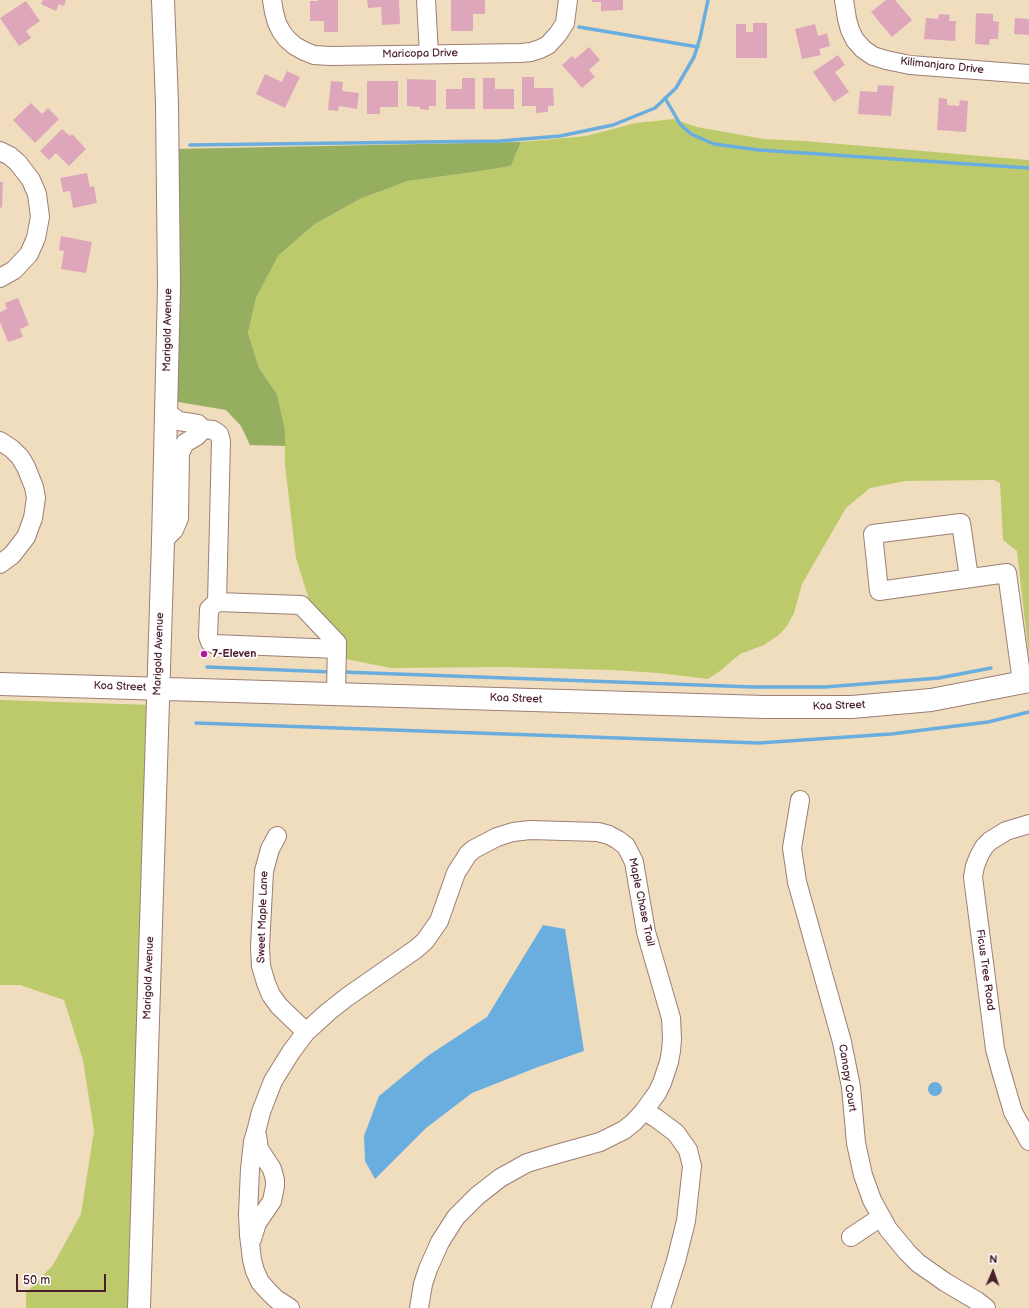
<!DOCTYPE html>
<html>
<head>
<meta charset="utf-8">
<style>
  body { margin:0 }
  #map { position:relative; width:1029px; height:1308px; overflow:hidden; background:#f0ddbe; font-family:"Balsamiq Sans",sans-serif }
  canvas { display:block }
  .north { position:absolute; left:973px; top:1252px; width:40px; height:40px; -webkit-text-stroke:3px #fff; paint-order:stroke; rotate:2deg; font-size:11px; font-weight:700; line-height:16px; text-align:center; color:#4a1f2b }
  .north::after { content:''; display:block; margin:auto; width:14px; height:18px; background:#4a1f2b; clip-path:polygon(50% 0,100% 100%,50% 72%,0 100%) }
  .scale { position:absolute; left:16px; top:1274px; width:90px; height:18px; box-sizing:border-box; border:2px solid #4a1f2b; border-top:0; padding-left:5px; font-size:12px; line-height:14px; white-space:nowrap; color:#4a1f2b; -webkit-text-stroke:3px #fff; paint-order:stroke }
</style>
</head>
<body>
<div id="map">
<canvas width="1029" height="1308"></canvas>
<div class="north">N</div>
<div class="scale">50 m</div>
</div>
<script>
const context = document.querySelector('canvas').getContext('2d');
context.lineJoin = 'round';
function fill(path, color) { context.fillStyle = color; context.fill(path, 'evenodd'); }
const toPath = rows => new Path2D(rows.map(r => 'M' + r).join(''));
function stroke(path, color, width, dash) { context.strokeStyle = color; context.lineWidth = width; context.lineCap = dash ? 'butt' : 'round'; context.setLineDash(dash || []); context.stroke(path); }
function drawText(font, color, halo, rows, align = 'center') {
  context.font = font + ' "Balsamiq Sans",sans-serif'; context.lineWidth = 3.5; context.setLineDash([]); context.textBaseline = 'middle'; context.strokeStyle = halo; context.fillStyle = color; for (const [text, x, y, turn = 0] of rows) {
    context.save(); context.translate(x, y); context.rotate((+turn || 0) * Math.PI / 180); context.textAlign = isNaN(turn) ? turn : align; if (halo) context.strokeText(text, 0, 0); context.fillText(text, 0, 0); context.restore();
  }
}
const green = toPath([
  [674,119,697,127,764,139,804,141,1029,160,1029,657,1017,551,1003,540,1000,483,994,480,905,481,870,488,846,508,802,584,794,613,787,626,779,635,764,645,740,654,720,671,708,679,658,673,612,670,502,667,391,668,346,659,346,648,310,603,296,558,285,465,285,430,277,394,259,368,248,333,256,298,278,256,315,224,360,199,408,181,474,172,511,166,521,142,586,136,636,123],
  [0,700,152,705,132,1308,26,1308,26,1293,53,1265,81,1214,94,1131,83,1060,64,1000,20,985,0,985]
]);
const forest = toPath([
  [521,142,511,166,474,172,408,181,360,199,315,224,278,256,256,298,248,333,259,368,277,394,285,430,285,446,250,445,241,426,226,410,172,401,173,149]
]);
const water = toPath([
  [543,925,565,929,584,1051,538,1067,472,1093,426,1128,375,1179,365,1161,364,1136,379,1096,429,1055,487,1017],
  '928 1089a7 7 0 1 1 14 0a7 7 0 1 1-14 0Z'
]);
const stream = toPath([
  [579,27,698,47],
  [665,98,680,124,691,134,714,144,759,150,1029,168],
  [190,145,500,141,560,136,613,125,655,108,676,88,694,57,700,38,708,0],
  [207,667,332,672],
  [342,672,753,687,825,687,939,678,991,668],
  [196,723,759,743,891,734,988,722,1029,712]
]);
const building = toPath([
  [43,0,66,0,64,6,59,4,56,11,41,4],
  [318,0,338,0,338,32,324,32,324,21,310,21,310,1,318,1],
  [367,0,399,0,400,24,382,25,381,7,368,8],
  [451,0,485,0,485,14,473,14,473,31,451,31],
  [592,0,623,0,623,10,601,11,601,2,592,2],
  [886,0,895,0,912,20,892,37,871,12],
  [26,1,40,21,26,31,31,38,19,46,0,18],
  [976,13,993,14,993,21,999,22,998,39,990,39,989,45,975,44],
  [939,14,950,15,949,21,956,21,955,41,924,39,926,18,938,19],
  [1015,18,1029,19,1029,35,1014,34],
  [753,23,767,23,767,58,736,58,736,24,746,24,746,32,753,32],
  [815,24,818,36,827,33,830,46,819,49,821,55,802,59,795,29],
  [589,47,600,60,589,70,595,77,582,88,562,65,572,56,575,59],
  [838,55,845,65,835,72,849,92,834,102,813,72],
  [287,71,300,77,285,108,256,94,265,74,282,82],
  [522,77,534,77,534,88,553,88,554,106,548,106,548,112,536,113,536,106,522,106],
  [462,78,475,78,475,109,446,109,446,89,462,89],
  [483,78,495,78,495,89,514,89,514,109,483,109],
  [407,79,436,80,436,106,429,106,429,110,420,109,420,107,407,106],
  [331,81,343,82,342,91,359,93,357,109,339,106,338,111,328,110],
  [367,81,398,81,398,107,380,107,380,114,367,114],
  [878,85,894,86,891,116,858,114,860,91,877,92],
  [939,98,947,99,947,105,959,106,960,100,968,101,966,132,937,130],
  [31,103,42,114,48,108,59,119,35,143,13,120],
  [62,129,70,136,72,134,86,149,69,166,56,153,49,160,40,151],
  [87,173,90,187,94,186,97,203,73,208,70,191,63,192,60,178],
  [0,182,3,182,2,208,0,207],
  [61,236,92,242,86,273,61,269,64,251,59,250],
  [18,298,29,325,20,329,23,337,8,342,0,322,0,312,7,309,5,303]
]);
const minor = toPath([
  [272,0,274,12,277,23,281,31,287,39,295,46,304,51,314,55,330,56,521,53,531,52,540,49,548,45,558,34,565,23,568,0],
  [426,0,429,54],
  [844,0,847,19,850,30,855,40,863,49,873,56,886,60,910,65,1029,74],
  [0,151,10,156,18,163,31,180,37,194,40,217,36,238,29,254,14,270,0,278],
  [166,412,179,421,198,424,203,429,213,430,219,434,221,441,217,602,301,605,337,643,336,694],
  [0,441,12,449,20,457,26,467,34,487,36,498,33,518,26,537,12,555,0,564],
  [163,541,174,530,179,518,180,453,185,443,197,436,203,429],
  [969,578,961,523,873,534,879,591,1007,573,1022,682],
  [217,602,209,609,208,636,210,642,214,644,337,649],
  [800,800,792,848,797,882,842,1042,851,1087,856,1143,863,1175,872,1200,888,1229,907,1252,918,1263,945,1282,977,1301,986,1308],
  [1029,824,1006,831,990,841,984,847,979,856,975,866,973,877,995,1049,1001,1071,1013,1112,1029,1141],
  [277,836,270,849,264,871,260,947,261,966,266,983,271,995,279,1006,306,1032],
  [644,1111,656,1118,676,1133,688,1150,692,1166,686,1221,676,1261,661,1308],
  [851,1237,881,1217],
  [252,1239,257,1223,272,1201,275,1186,275,1180,272,1169,259,1149,257,1135],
  [290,1308,276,1299,268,1291,260,1282,255,1271,252,1260,249,1235,248,1214,250,1169,253,1142,257,1128,261,1112,273,1081,291,1052,306,1032,328,1012,347,997,416,949,425,941,439,921,456,873,468,854,474,849,497,837,513,832,530,830,598,832,609,835,618,840,626,846,634,862,646,932,671,1018,672,1039,671,1051,669,1062,662,1083,657,1093,644,1111,634,1122,624,1130,600,1142,557,1154,527,1163,500,1178,477,1196,456,1217,440,1242,428,1269,423,1284,419,1308]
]);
const major = toPath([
  [0,684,764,707,852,707,931,700,1029,681],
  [139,1308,163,541,169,287,167,103,163,0]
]);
const markers = [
  [204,654,4,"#b5179e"]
];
const streetNames = [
  ["Maricopa Drive",420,54,-1],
  ["Kilimanjaro Drive",942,66,6],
  ["Marigold Avenue",168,330,-89],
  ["Marigold Avenue",159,654,-88],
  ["Koa Street",120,687,2],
  ["Koa Street",516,699,2],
  ["Koa Street",839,706,-2],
  ["Maple Chase Trail",641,902,78],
  ["Sweet Maple Lane",263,917,-88],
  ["Ficus Tree Road",985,970,82],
  ["Marigold Avenue",149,978,-88],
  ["Canopy Court",847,1078,81]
];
const poiNames = [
  ["7-Eleven",212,654]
];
fill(green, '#bdca6c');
fill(forest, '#96ae60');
fill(water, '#6aaddf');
stroke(stream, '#6aaddf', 3.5);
fill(building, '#dda6bb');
stroke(minor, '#9d7e74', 20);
stroke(major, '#9d7e74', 24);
stroke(minor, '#fff', 18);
stroke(major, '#fff', 22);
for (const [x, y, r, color] of markers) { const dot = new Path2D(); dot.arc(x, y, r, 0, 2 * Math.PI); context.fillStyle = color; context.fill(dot); stroke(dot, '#fff', 1.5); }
drawText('11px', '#4a1f2b', '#fff', streetNames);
drawText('bold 11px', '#4a1f2b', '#fff', poiNames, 'left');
</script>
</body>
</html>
